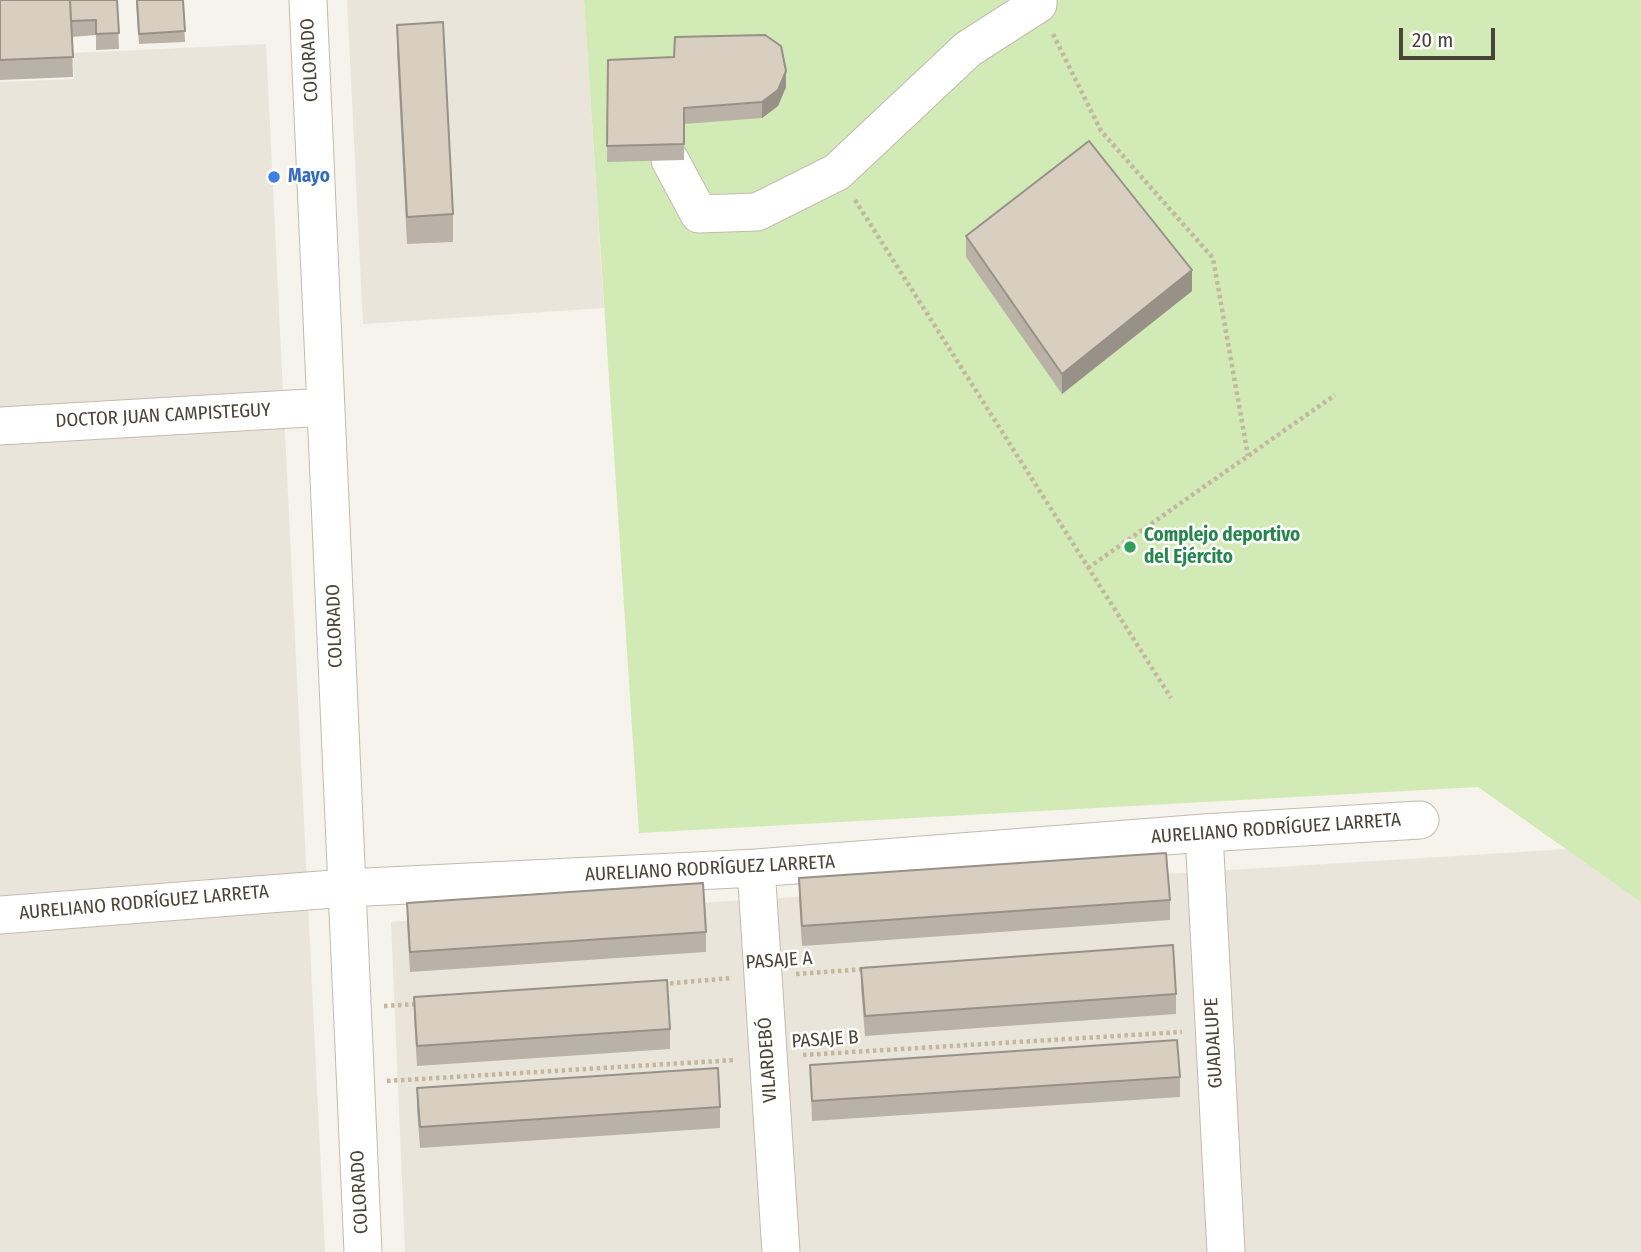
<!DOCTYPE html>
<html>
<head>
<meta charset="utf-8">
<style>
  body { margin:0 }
  #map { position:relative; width:1641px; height:1252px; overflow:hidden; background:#f6f3ec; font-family:"Fira Sans Condensed",sans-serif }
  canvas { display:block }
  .scale { position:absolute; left:1399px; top:28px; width:96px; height:32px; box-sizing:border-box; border:4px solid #4b4439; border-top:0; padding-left:9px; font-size:21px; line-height:24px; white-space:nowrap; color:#4b4439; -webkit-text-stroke:5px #fff; paint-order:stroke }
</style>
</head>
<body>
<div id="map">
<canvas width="1641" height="1252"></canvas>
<div class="scale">20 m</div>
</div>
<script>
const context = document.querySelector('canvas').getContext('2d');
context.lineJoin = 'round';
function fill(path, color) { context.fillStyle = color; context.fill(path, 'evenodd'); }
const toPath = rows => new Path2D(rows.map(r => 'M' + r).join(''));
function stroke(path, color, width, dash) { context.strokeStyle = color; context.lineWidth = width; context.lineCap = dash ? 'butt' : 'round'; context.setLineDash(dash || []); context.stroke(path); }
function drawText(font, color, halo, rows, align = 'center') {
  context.font = font + ' "Fira Sans Condensed",sans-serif'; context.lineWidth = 5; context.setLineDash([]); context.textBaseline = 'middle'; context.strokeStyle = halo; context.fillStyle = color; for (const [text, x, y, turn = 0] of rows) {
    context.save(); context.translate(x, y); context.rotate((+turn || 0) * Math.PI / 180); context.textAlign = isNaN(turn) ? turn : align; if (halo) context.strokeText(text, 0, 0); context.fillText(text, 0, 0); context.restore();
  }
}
const residential = toPath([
  [347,0,584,0,604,308,363,324],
  [266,44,325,1252,0,1252,0,82,74,79,73,53],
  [1568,849,1641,902,1641,1252,405,1252,391,922]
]);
const green = toPath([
  [584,0,1641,0,1641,902,1478,787,639,833]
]);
const path = toPath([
  [1053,34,1101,131,1213,258,1248,456],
  [855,200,1171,698],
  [1088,568,1335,395],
  [796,974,867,969],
  [663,984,731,978],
  [384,1006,417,1004],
  [803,1055,1182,1032],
  [387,1081,735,1060]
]);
const minor = toPath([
  [308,0,363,1252],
  [670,160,699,214,757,212,837,172,968,49,1038,4,1038,0],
  [0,426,326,407],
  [1204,833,1226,1252],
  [756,868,781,1252],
  [0,915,346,888,756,868,1204,833,1420,820]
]);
const wall = toPath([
  [0,0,117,0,119,49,96,50,96,35,72,37,73,77,0,80],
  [136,0,183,0,185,42,139,44],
  [397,25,453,214,453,242,407,244,397,53],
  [608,60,786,87,778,106,762,118,684,124,684,160,607,162],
  [966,236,1192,291,1062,394,966,257],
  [799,878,1170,900,1170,920,802,946,799,899],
  [407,903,706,932,706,952,410,972,407,923],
  [861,968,1176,994,1176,1014,865,1036,861,988],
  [414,997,670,1029,670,1049,417,1066,414,1017],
  [810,1065,1180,1077,1180,1097,812,1121],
  [417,1088,720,1107,720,1128,420,1148,417,1109]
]);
const shadedWall = toPath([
  [786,71,786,87,778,106,762,118,762,102],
  [1192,270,1192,291,1062,394,1062,374]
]);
const building = toPath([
  [0,0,70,0,73,57,0,60,0,0],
  [70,0,117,0,119,33,96,34,96,20,71,21,70,0],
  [137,0,183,0,185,31,139,34,137,0],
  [443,22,453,214,407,217,397,25,443,22],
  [765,35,781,46,786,71,778,90,762,102,684,108,684,144,607,146,608,60,674,57,675,37,765,35],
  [1089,141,1192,270,1062,374,966,236,1089,141],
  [1166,853,1170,900,802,926,799,878,1166,853],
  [703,883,706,932,410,952,407,903,703,883],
  [1173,945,1176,994,865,1016,861,968,1173,945],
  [667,980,670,1029,417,1046,414,997,667,980],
  [1177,1040,1180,1077,812,1101,810,1065,1177,1040],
  [718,1068,720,1107,420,1127,417,1088,718,1068]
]);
const markers = [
  [274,177,7,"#3f7fe0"],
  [1130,547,7,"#2e9e5b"]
];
const streetNames = [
  ["COLORADO",310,60,-93],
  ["DOCTOR JUAN CAMPISTEGUY",163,416,-3],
  ["COLORADO",335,626,-92],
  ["AURELIANO RODRÍGUEZ LARRETA",1276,829,-4],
  ["AURELIANO RODRÍGUEZ LARRETA",710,869,-3],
  ["AURELIANO RODRÍGUEZ LARRETA",144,903,-5],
  ["PASAJE A",779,961,-4],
  ["PASAJE B",825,1040,-4],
  ["GUADALUPE",1214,1043,-93],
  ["VILARDEBÓ",768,1060,-94],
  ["COLORADO",360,1192,-93]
];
const shopNames = [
  ["Mayo",288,177]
];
const leisureNames = [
  ["Complejo deportivo",1144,536],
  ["del Ejército",1144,558]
];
fill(residential, '#eae5da');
fill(green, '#d2eab5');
stroke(minor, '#c2bbae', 39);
stroke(path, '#c4b79f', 4.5, [3.5, 3.5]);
stroke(minor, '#fff', 37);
fill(wall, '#bab2a6');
fill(shadedWall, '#979187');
fill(building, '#d8cfc1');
stroke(building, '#979187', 2);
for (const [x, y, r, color] of markers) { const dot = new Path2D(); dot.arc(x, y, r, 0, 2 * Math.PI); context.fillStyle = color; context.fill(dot); stroke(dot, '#fff', 2.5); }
drawText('19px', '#4b4439', '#fff', streetNames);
drawText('bold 19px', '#366cbe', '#fff', shopNames, 'left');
drawText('bold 19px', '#27864d', '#fff', leisureNames, 'left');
</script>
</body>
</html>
